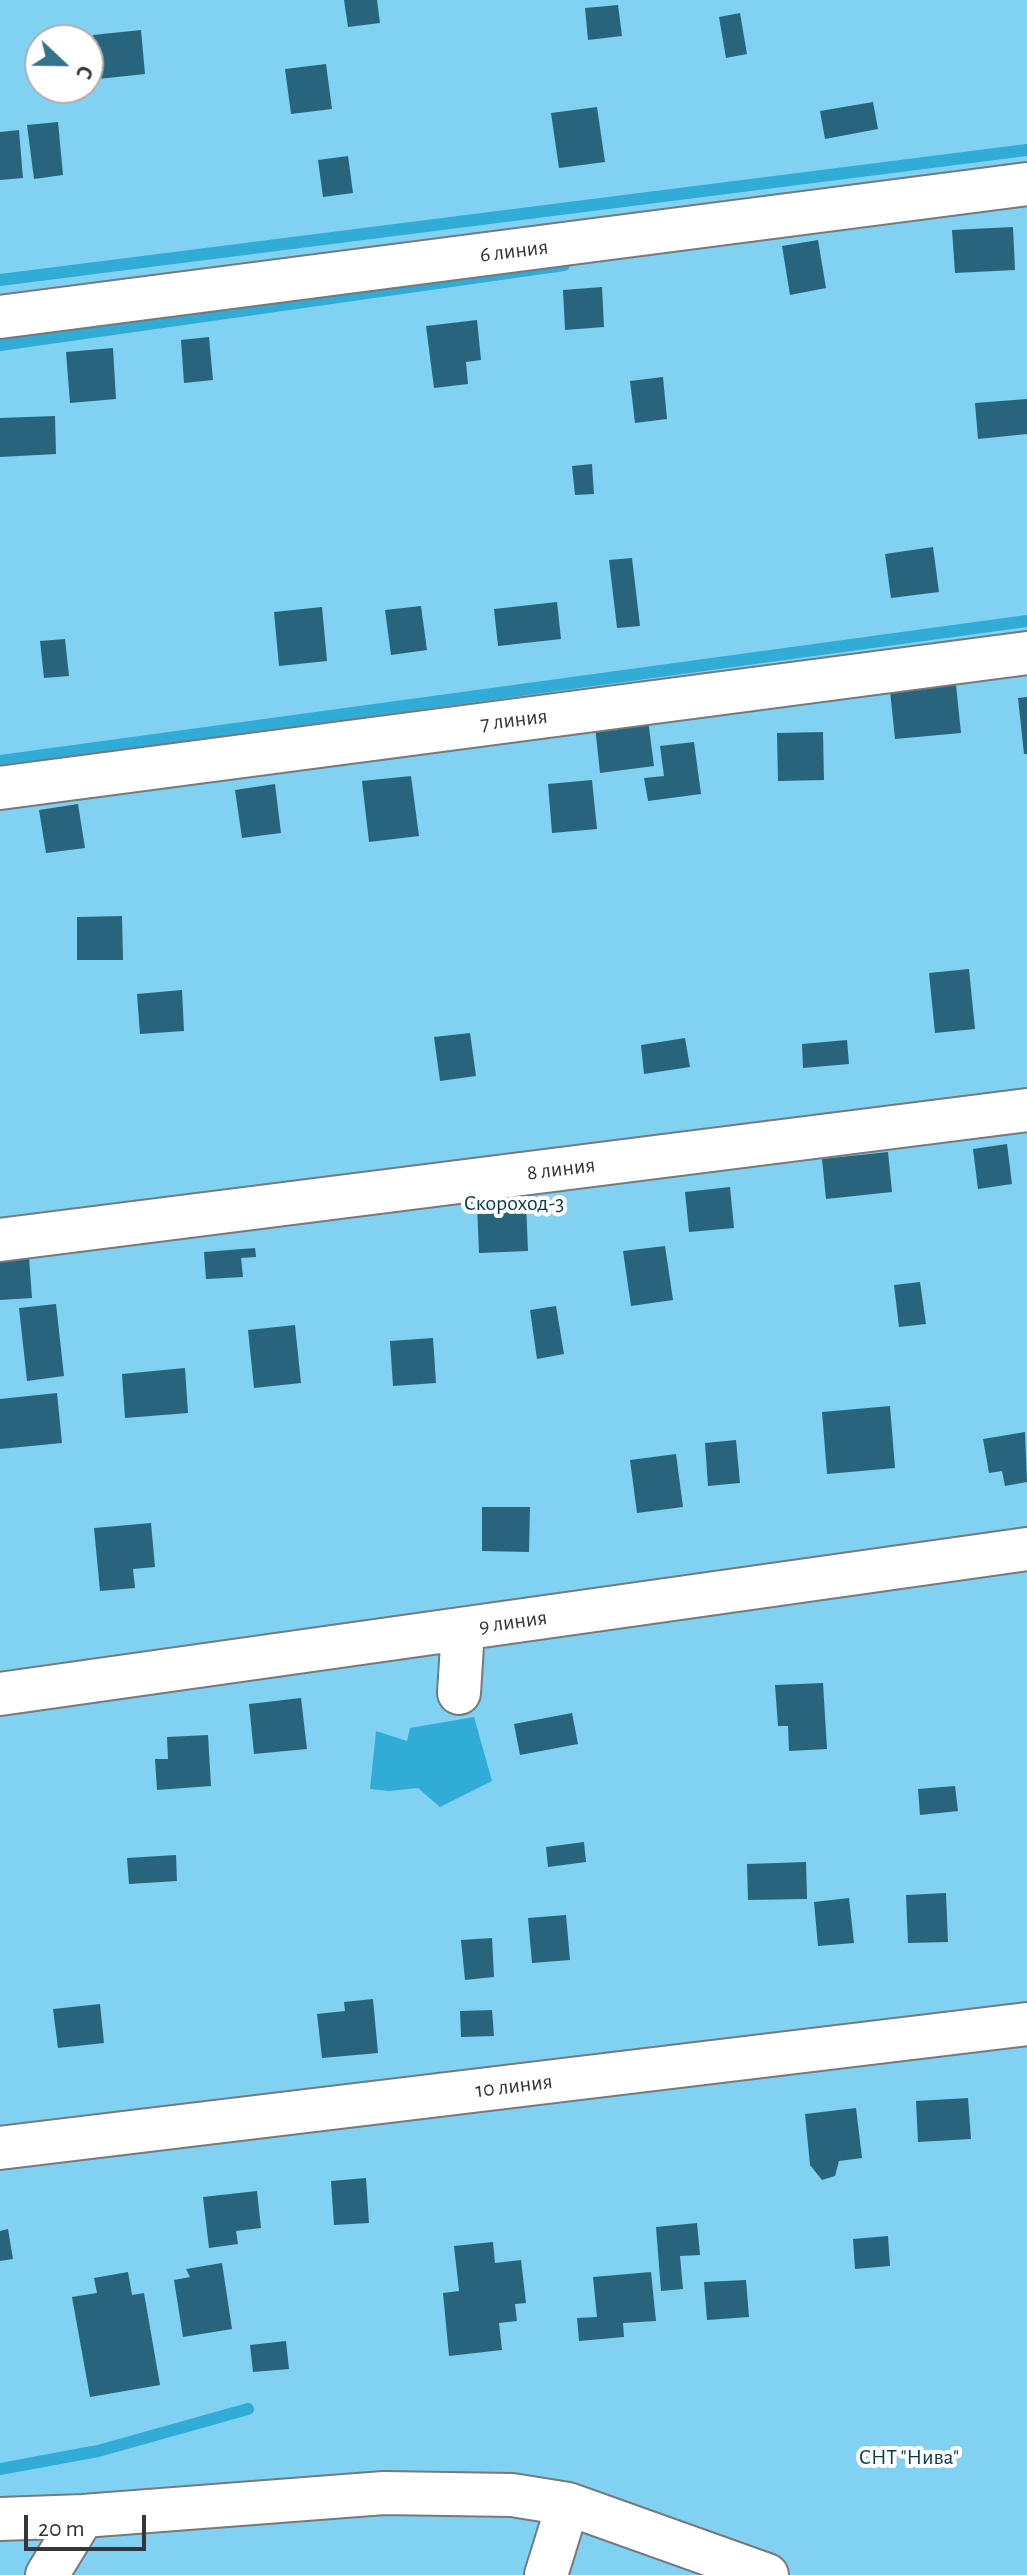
<!DOCTYPE html>
<html>
<head>
<meta charset="utf-8">
<style>
  body { margin:0 }
  #map { position:relative; width:1027px; height:2575px; overflow:hidden; background:#e8ecef; font-family:"Alegreya Sans",sans-serif }
  canvas { display:block }
  .north { position:absolute; left:24px; top:24px; width:80px; height:80px; box-sizing:border-box; background:#fff; border:2px solid #aeafaf; border-radius:50%; rotate:112deg; font-size:22px; font-weight:700; line-height:32px; text-align:center; color:#343637 }
  .north::after { content:''; display:block; margin:auto; width:28px; height:36px; background:#367289; clip-path:polygon(50% 0,100% 100%,50% 72%,0 100%) }
  .scale { position:absolute; left:24px; top:2515px; width:122px; height:36px; box-sizing:border-box; border:4px solid #343637; border-top:0; padding-left:10px; font-size:24px; line-height:28px; white-space:nowrap; color:#343637; -webkit-text-stroke:6px #fff; paint-order:stroke }
</style>
</head>
<body>
<div id="map">
<canvas width="1027" height="2575"></canvas>
<div class="north">С</div>
<div class="scale">20 m</div>
</div>
<script>
const context = document.querySelector('canvas').getContext('2d');
context.lineJoin = 'round';
function fill(path, color) { context.fillStyle = color; context.fill(path, 'evenodd'); }
const toPath = rows => new Path2D(rows.map(r => 'M' + r).join(''));
function stroke(path, color, width, dash) { context.strokeStyle = color; context.lineWidth = width; context.lineCap = dash ? 'butt' : 'round'; context.setLineDash(dash || []); context.stroke(path); }
function drawText(font, color, halo, rows, align = 'center') {
  context.font = font + ' "Alegreya Sans",sans-serif'; context.lineWidth = 8; context.setLineDash([]); context.textBaseline = 'middle'; context.strokeStyle = halo; context.fillStyle = color; for (const [text, x, y, turn = 0] of rows) {
    context.save(); context.translate(x, y); context.rotate((+turn || 0) * Math.PI / 180); context.textAlign = isNaN(turn) ? turn : align; if (halo) context.strokeText(text, 0, 0); context.fillText(text, 0, 0); context.restore();
  }
}
const green = toPath([
  [0,0,1027,0,1027,2575,0,2575],
  [40,40,88,40,88,88,40,88]
]);
const water = toPath([
  [474,1717,492,1781,440,1807,418,1788,389,1791,370,1789,376,1731,407,1741,410,1728]
]);
const stream = toPath([
  [0,280,1027,150],
  [0,345,564,265],
  [0,761,1027,621],
  [0,2469,98,2451,248,2409]
]);
const building = toPath([
  [344,0,377,0,380,23,348,27],
  [618,5,622,36,588,40,585,8],
  [740,13,747,54,726,58,719,17],
  [141,30,145,74,98,79,93,35],
  [326,64,332,109,291,114,285,69],
  [873,102,878,129,825,139,820,111],
  [597,107,605,162,559,168,551,113],
  [58,122,63,175,34,179,27,125],
  [19,130,23,178,0,180,0,132],
  [348,156,353,193,323,197,318,160],
  [1013,227,1015,270,955,273,952,230],
  [818,240,826,288,790,295,782,246],
  [602,287,604,327,565,330,563,290],
  [477,320,481,360,466,362,468,384,434,388,426,326],
  [209,337,213,380,184,383,181,340],
  [113,348,116,399,70,403,66,352],
  [663,377,667,419,635,423,630,381],
  [1027,399,1027,434,978,439,975,403],
  [55,416,56,454,0,457,0,418],
  [592,464,594,494,575,495,572,466],
  [933,547,939,592,891,598,885,554],
  [632,558,640,626,617,628,609,560],
  [557,602,561,639,498,646,494,609],
  [421,606,427,650,391,655,385,610],
  [322,607,327,661,279,666,274,612],
  [65,639,69,676,44,678,40,641],
  [956,685,961,733,895,739,890,691],
  [1027,697,1027,754,1024,754,1018,698],
  [648,720,654,766,600,773,595,726],
  [823,732,824,780,778,781,777,733],
  [694,742,701,794,648,801,644,778,664,776,660,746],
  [411,776,419,836,369,842,362,781],
  [592,780,597,829,552,833,548,784],
  [275,784,281,833,242,838,235,790],
  [78,804,85,848,46,853,39,810],
  [122,916,123,960,77,960,77,917],
  [969,969,975,1029,935,1033,929,973],
  [182,990,184,1031,140,1034,137,994],
  [470,1033,476,1076,440,1081,434,1037],
  [685,1038,690,1067,644,1074,641,1045],
  [847,1040,849,1064,803,1068,802,1044],
  [1007,1144,1012,1184,978,1189,973,1149],
  [888,1152,892,1192,826,1199,822,1159],
  [730,1187,734,1228,689,1232,685,1192],
  [526,1203,528,1251,479,1253,477,1205],
  [665,1246,673,1300,631,1306,623,1251],
  [255,1248,256,1257,241,1258,243,1277,206,1279,204,1252],
  [29,1257,32,1298,0,1300,0,1259],
  [920,1282,926,1324,899,1327,894,1285],
  [56,1304,64,1376,27,1381,19,1308],
  [556,1306,564,1354,537,1359,530,1310],
  [295,1325,301,1383,254,1388,248,1330],
  [433,1338,436,1383,393,1386,390,1341],
  [185,1368,188,1413,125,1418,122,1374],
  [57,1393,62,1443,0,1449,0,1399],
  [890,1406,895,1468,827,1474,822,1412],
  [1025,1432,1027,1482,1005,1486,1002,1471,989,1473,983,1439],
  [736,1440,740,1483,708,1486,705,1443],
  [676,1454,683,1507,637,1513,630,1460],
  [482,1507,530,1507,529,1552,482,1551],
  [151,1523,155,1567,133,1569,135,1588,100,1591,94,1528],
  [823,1683,827,1749,789,1751,788,1726,778,1726,775,1685],
  [301,1698,307,1749,254,1754,249,1704],
  [572,1713,578,1744,520,1755,514,1724],
  [208,1735,211,1786,157,1790,155,1759,168,1759,167,1737],
  [955,1786,958,1811,920,1815,918,1789],
  [584,1842,586,1862,548,1867,546,1847],
  [176,1855,177,1881,129,1884,127,1858],
  [806,1862,807,1899,748,1900,747,1864],
  [946,1893,948,1942,908,1943,906,1895],
  [849,1898,854,1943,818,1946,814,1902],
  [566,1915,570,1960,532,1963,528,1918],
  [492,1938,494,1977,465,1980,461,1940],
  [373,1999,378,2053,322,2058,317,2014,345,2011,344,2002],
  [100,2004,104,2043,58,2048,53,2009],
  [492,2010,494,2036,461,2037,460,2011],
  [968,2098,971,2139,918,2142,916,2101],
  [856,2108,862,2158,839,2161,835,2176,822,2180,810,2165,805,2114],
  [366,2178,369,2223,334,2225,331,2181],
  [257,2191,261,2228,236,2231,238,2244,209,2248,203,2197],
  [697,2223,700,2255,680,2256,683,2289,661,2291,656,2227],
  [8,2229,13,2259,0,2261,0,2231],
  [888,2236,890,2266,855,2269,853,2239],
  [493,2242,495,2263,521,2260,526,2303,515,2304,517,2321,499,2323,502,2350,449,2356,443,2293,459,2291,454,2246],
  [222,2263,232,2329,183,2337,174,2280,190,2277,186,2269],
  [128,2272,132,2295,144,2293,160,2385,90,2397,72,2297,97,2293,94,2278],
  [651,2272,656,2321,623,2323,624,2337,579,2341,577,2318,597,2317,593,2277],
  [746,2280,749,2317,707,2320,704,2282],
  [286,2341,289,2369,253,2372,250,2345]
]);
const minor = toPath([
  [0,317,1027,184],
  [0,788,1027,653],
  [0,1240,1027,1110],
  [459,1693,463,1629],
  [0,1694,1027,1549],
  [0,2148,1027,2024],
  [0,2519,83,2516,384,2493,512,2495,568,2504,767,2575],
  [47,2575,83,2516],
  [546,2575,568,2504]
]);
const streetNames = [
  ["6 линия",514,251,-7],
  ["7 линия",514,720,-7],
  ["8 линия",561,1169,-7],
  ["9 линия",513,1622,-8],
  ["10 линия",514,2086,-7]
];
const parkNames = [
  ["Скороход-3",514,1203],
  ["СНТ \"Нива\"",909,2457]
];
fill(green, '#81d1f3');
fill(water, '#30acd7');
stroke(stream, '#30acd7', 12);
fill(building, '#28657d');
stroke(minor, '#757a7c', 46);
stroke(minor, '#fff', 42);
drawText('22px', '#343637', '#fff', streetNames);
drawText('22px', '#063c4e', '#fff', parkNames);
</script>
</body>
</html>
